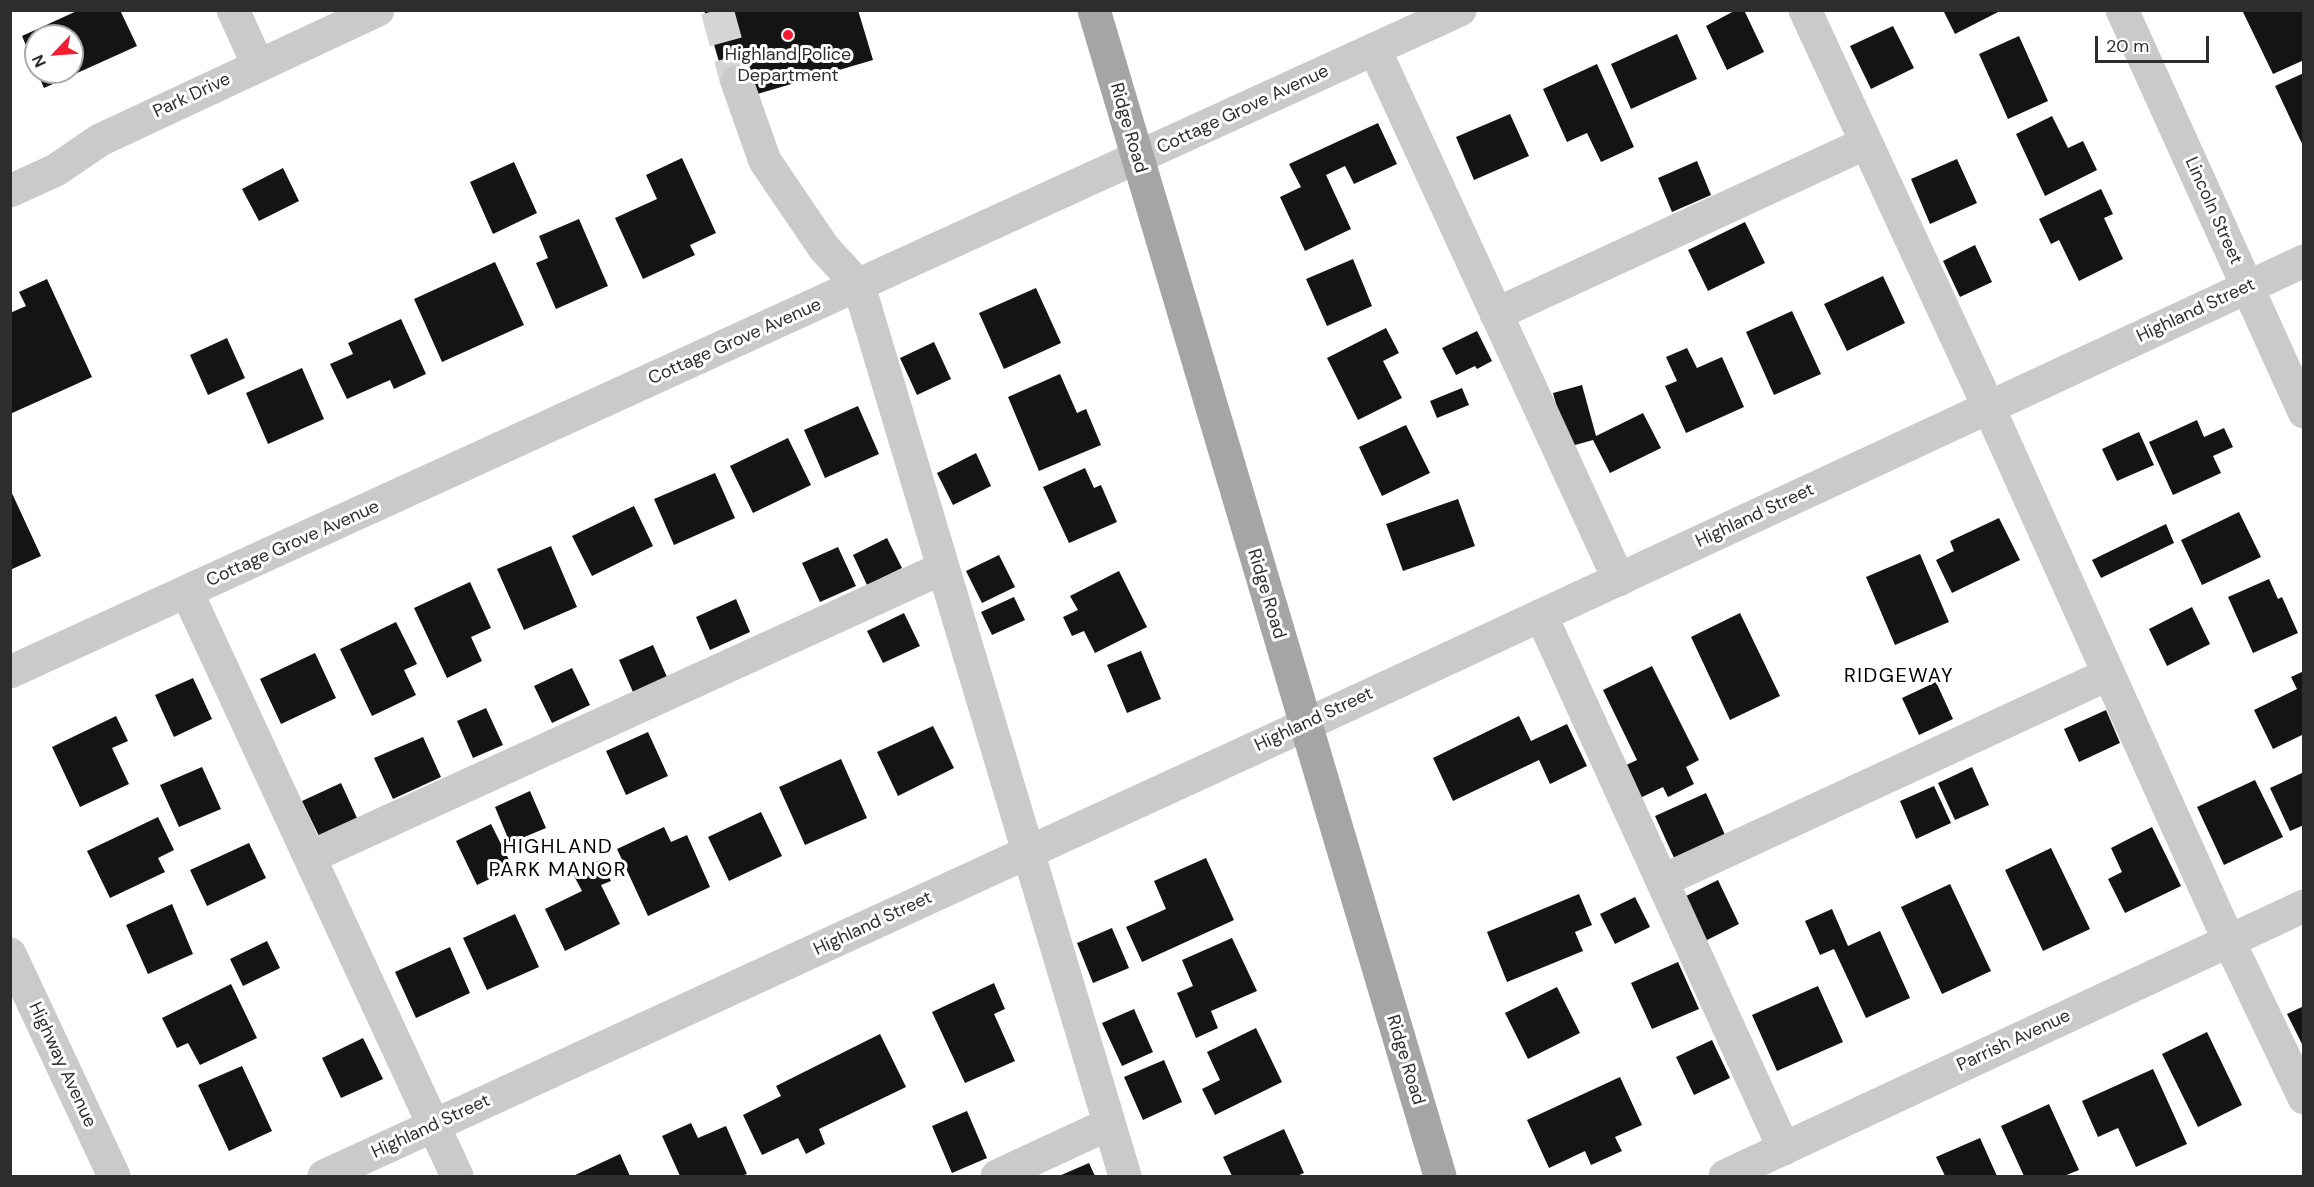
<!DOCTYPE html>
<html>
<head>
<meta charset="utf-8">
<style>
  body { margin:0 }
  #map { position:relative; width:2314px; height:1187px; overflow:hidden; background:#fff; font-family:"DM Sans",sans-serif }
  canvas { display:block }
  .frame { position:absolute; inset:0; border:12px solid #2d2d2d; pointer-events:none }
  .north { position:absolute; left:24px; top:24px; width:60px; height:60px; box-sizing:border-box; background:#fff; border:2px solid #ababab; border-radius:50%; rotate:245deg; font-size:16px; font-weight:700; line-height:24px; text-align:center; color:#2d2d2d }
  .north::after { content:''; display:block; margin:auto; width:21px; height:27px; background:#f51e31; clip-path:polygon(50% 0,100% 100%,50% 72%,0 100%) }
  .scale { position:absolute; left:2095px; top:36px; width:114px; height:27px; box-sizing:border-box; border:3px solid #2d2d2d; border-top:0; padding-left:8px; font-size:18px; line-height:21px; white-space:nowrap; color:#2d2d2d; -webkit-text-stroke:4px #fff; paint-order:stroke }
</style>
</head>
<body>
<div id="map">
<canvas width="2314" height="1187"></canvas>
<div class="frame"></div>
<div class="north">N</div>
<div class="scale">20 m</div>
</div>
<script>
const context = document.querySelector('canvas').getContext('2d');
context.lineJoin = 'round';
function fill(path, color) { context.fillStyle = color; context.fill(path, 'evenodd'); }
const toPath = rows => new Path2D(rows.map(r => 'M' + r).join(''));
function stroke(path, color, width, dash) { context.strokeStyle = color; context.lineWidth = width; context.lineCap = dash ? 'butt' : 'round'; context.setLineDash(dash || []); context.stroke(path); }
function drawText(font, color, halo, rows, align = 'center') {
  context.font = font + ' "DM Sans",sans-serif'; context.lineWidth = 6; context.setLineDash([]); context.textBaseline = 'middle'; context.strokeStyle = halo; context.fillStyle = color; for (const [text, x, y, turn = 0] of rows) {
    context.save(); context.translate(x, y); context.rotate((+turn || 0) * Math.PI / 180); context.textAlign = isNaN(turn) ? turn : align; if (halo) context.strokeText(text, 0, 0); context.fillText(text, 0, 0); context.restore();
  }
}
const building = toPath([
  [79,10,120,10,137,46,44,88,37,72,72,72,72,36,36,36,36,69,22,36],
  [704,10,858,10,873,60,754,95,726,86],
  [1736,10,1744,10,1764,52,1727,70,1706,26],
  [1943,10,2002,10,1955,34],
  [2242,10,2304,10,2304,60,2273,74],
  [1893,26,1914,68,1871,89,1850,46],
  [1677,34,1697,79,1631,109,1611,64],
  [2019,36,2048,101,2008,119,1979,54],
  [1597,64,1634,147,1601,162,1587,133,1567,142,1543,89],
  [2304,73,2304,148,2275,86],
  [1510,114,1529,156,1474,180,1456,137],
  [2052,116,2068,148,2083,141,2097,170,2045,196,2016,134],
  [1378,123,1397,164,1354,184,1345,166,1326,175,1351,229,1305,251,1280,197,1301,187,1289,164],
  [682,158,716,233,690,245,695,255,643,279,615,218,657,199,646,175],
  [1957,159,1977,203,1930,224,1911,179],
  [1697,161,1711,195,1672,212,1658,178],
  [514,162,537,213,493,234,470,182],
  [283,168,299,201,259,221,242,189],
  [2101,189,2113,214,2104,218,2123,259,2079,281,2059,240,2051,244,2039,219],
  [579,219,608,286,556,309,536,263,548,258,539,236],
  [1745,222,1765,263,1708,291,1688,250],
  [1975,245,1992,282,1960,297,1943,261],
  [1353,259,1372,306,1327,326,1306,279],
  [495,262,524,325,442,362,414,299],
  [1883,276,1905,323,1847,351,1824,304],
  [47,279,92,377,10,414,10,313,26,306,19,292],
  [1036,288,1061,343,1004,369,979,313],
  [1792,311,1821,374,1774,395,1746,332],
  [401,319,426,374,394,389,390,380,347,399,330,364,353,354,348,343],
  [1386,328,1399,353,1383,361,1402,398,1358,420,1327,358],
  [1477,331,1492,361,1477,369,1475,366,1456,375,1442,348],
  [227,338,245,378,208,395,190,355],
  [934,342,951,379,917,395,900,358],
  [1687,348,1697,368,1722,357,1744,407,1686,433,1665,386,1677,381,1666,357],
  [302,368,324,419,268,444,246,393],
  [1060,374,1077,413,1086,409,1101,445,1039,471,1008,397],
  [1582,385,1596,436,1643,413,1661,448,1610,473,1593,440,1568,447,1553,393],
  [1462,388,1469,405,1437,418,1430,401],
  [858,406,879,454,825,478,804,430],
  [2197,420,2204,437,2224,428,2233,447,2213,456,2221,473,2173,495,2149,442],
  [1406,425,1430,473,1382,496,1359,447],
  [2139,432,2154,465,2117,481,2102,449],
  [788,438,811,485,753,513,730,466],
  [976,453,991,486,953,505,937,473],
  [1085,468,1094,488,1101,485,1117,522,1069,543,1043,487],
  [715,473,735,518,674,545,654,499],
  [10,489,41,556,10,570],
  [1458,499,1475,546,1403,571,1386,524],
  [634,506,653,546,592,576,572,536],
  [2239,512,2261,557,2202,585,2181,540],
  [1999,518,2020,560,1952,593,1936,560,1954,551,1950,541],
  [2166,524,2174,543,2101,578,2092,560],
  [887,538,902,568,867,585,853,555],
  [551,546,577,607,524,630,497,569],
  [838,547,856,586,820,602,802,563],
  [1920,554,1949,622,1895,645,1866,577],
  [999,555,1015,587,982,603,966,571],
  [1119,571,1147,627,1095,653,1084,631,1072,636,1063,617,1078,610,1070,596],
  [2269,579,2278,599,2282,597,2298,633,2253,653,2228,597],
  [470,582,491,628,471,637,482,661,447,678,414,608],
  [1014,597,1025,620,992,635,981,612],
  [736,599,750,632,710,650,696,617],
  [2192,607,2210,644,2167,666,2149,629],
  [904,613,920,646,883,663,867,631],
  [1740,613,1780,696,1730,720,1691,637],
  [396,622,417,664,404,670,416,695,372,716,340,649],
  [653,645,667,677,633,692,619,660],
  [1141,651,1161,699,1127,713,1107,665],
  [315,653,336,698,281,724,260,679],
  [1652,666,1699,760,1686,767,1694,784,1668,797,1663,787,1640,798,1624,766,1637,760,1603,690],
  [572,668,590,705,552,723,534,686],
  [2304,671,2304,734,2273,749,2254,710,2297,689,2291,677],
  [193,678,212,719,174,737,155,695],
  [1936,682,1953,719,1919,735,1902,698],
  [486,708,503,745,473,758,457,721],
  [2106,710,2120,743,2079,762,2064,729],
  [116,716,128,741,112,748,129,784,80,807,52,747],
  [1519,716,1531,741,1567,724,1587,766,1550,784,1539,760,1453,801,1433,758],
  [933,726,954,768,898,796,877,752],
  [648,732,668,776,626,795,606,751],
  [423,737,441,777,393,799,374,758],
  [841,759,867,818,805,845,779,787],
  [202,767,221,809,179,827,160,785],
  [1972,767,1989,805,1955,820,1938,783],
  [2304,772,2304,825,2290,831,2270,788],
  [2255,780,2283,837,2224,865,2197,807],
  [341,783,357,818,319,836,302,801],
  [1934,786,1951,823,1916,839,1900,801],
  [530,791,546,828,510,843,495,807],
  [1706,793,1726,837,1675,860,1655,816],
  [761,812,782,856,729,881,708,837],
  [158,817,174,850,158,858,165,872,110,898,87,851],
  [491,824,513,868,477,885,456,841],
  [664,827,671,842,687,835,710,887,648,916,617,849],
  [2152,827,2181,886,2125,913,2108,879,2122,872,2111,848],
  [249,843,266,878,207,906,190,870],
  [2051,848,2090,929,2043,951,2005,870],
  [1206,858,1234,920,1142,962,1126,927,1166,909,1154,881],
  [600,860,611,881,601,885,620,924,565,951,545,909,582,891,573,874],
  [1718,880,1739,924,1705,941,1684,897],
  [1950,884,1991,971,1942,994,1901,907],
  [1579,894,1592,925,1575,932,1583,951,1507,982,1487,932],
  [1635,897,1650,927,1615,944,1600,914],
  [172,904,193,954,148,974,126,925],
  [1832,909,1848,946,1880,931,1910,998,1866,1018,1834,949,1820,955,1805,921],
  [515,914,539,967,487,990,463,938],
  [1112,928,1129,968,1093,983,1077,943],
  [1232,938,1257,991,1211,1011,1218,1028,1196,1038,1177,993,1193,986,1182,960],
  [267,941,280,968,243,986,230,959],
  [450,947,470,993,416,1018,395,972],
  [1678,962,1699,1009,1652,1029,1631,983],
  [994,983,1005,1009,994,1014,1015,1061,965,1083,932,1012],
  [231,984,257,1038,200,1065,188,1043,177,1048,162,1018],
  [1818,986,1843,1042,1777,1071,1752,1015],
  [1557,987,1580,1033,1528,1059,1505,1013],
  [2304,1006,2304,1048,2287,1014],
  [1134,1009,1153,1052,1122,1066,1102,1023],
  [1256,1028,1282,1082,1215,1115,1202,1089,1220,1080,1207,1052],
  [2207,1032,2242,1105,2198,1127,2162,1054],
  [880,1034,906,1087,819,1129,825,1144,806,1154,798,1138,762,1155,743,1115,781,1096,776,1086],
  [363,1038,383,1079,341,1098,322,1058],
  [1712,1040,1730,1078,1694,1095,1676,1057],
  [1164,1060,1182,1102,1143,1120,1124,1077],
  [242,1066,272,1131,229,1151,198,1085],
  [2153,1069,2187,1144,2136,1167,2118,1128,2098,1137,2082,1101],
  [1620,1077,1642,1125,1615,1137,1622,1151,1591,1165,1585,1151,1549,1168,1527,1120],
  [2049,1104,2079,1170,2064,1176,2024,1176,2001,1126],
  [967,1111,987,1158,952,1173,932,1126],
  [691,1123,698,1138,726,1126,747,1174,741,1176,680,1176,662,1136],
  [1284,1129,1304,1173,1297,1176,1232,1176,1223,1157],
  [1980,1138,1997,1176,1945,1176,1936,1157],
  [620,1154,630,1176,573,1176],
  [1089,1163,1095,1176,1059,1176]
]);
const minorTunnel = toPath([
  [717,10,737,82]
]);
const minor = toPath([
  [233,10,258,65],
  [1805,10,1989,408,2229,941,2304,1098],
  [2122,10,2304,412],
  [1375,50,1619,580],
  [737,82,765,161,824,248,859,286,1125,1176],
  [10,191,56,170,100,140,378,10],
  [1496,314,1866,143],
  [187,592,457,1176],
  [1541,615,1784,1149],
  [10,672,1460,10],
  [310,857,943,568],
  [1662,881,2109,674],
  [10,954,114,1176],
  [324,1176,1305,725,2304,261],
  [997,1176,1109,1124],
  [1725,1176,2304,906]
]);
const major = toPath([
  [1094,10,1440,1176]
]);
const markers = [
  [788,35,6,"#f51e31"]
];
const poiNames = [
  ["Highland Police",788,55],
  ["Department",788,76]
];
const streetNames = [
  ["Park Drive",192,96,-25],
  ["Cottage Grove Avenue",1243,110,-25],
  ["Ridge Road",1128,128,74],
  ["Lincoln Street",2213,211,66],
  ["Highland Street",2196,311,-25],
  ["Cottage Grove Avenue",735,342,-24],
  ["Highland Street",1755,516,-25],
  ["Cottage Grove Avenue",293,544,-24],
  ["Ridge Road",1266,594,73],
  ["Highland Street",1314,720,-25],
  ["Highland Street",873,924,-25],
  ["Parrish Avenue",2014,1041,-25],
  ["Ridge Road",1405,1060,73],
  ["Highway Avenue",62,1065,65],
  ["Highland Street",431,1127,-25]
];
const neighbourhoodNames = [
  ["RIDGEWAY",1899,677],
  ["HIGHLAND",558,848],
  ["PARK MANOR",558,871]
];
fill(building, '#141414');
stroke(minorTunnel, '#d5d5d5', 33, [33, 16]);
stroke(minor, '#cacaca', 33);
stroke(major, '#a5a5a5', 33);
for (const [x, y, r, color] of markers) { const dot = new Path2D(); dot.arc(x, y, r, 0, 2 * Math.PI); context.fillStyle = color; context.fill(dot); stroke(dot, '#fff', 2); }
drawText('18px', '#2d2d2d', '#fff', poiNames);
drawText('18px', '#2d2d2d', '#fff', streetNames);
context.letterSpacing = '1.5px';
drawText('20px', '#000', '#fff', neighbourhoodNames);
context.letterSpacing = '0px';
</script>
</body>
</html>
